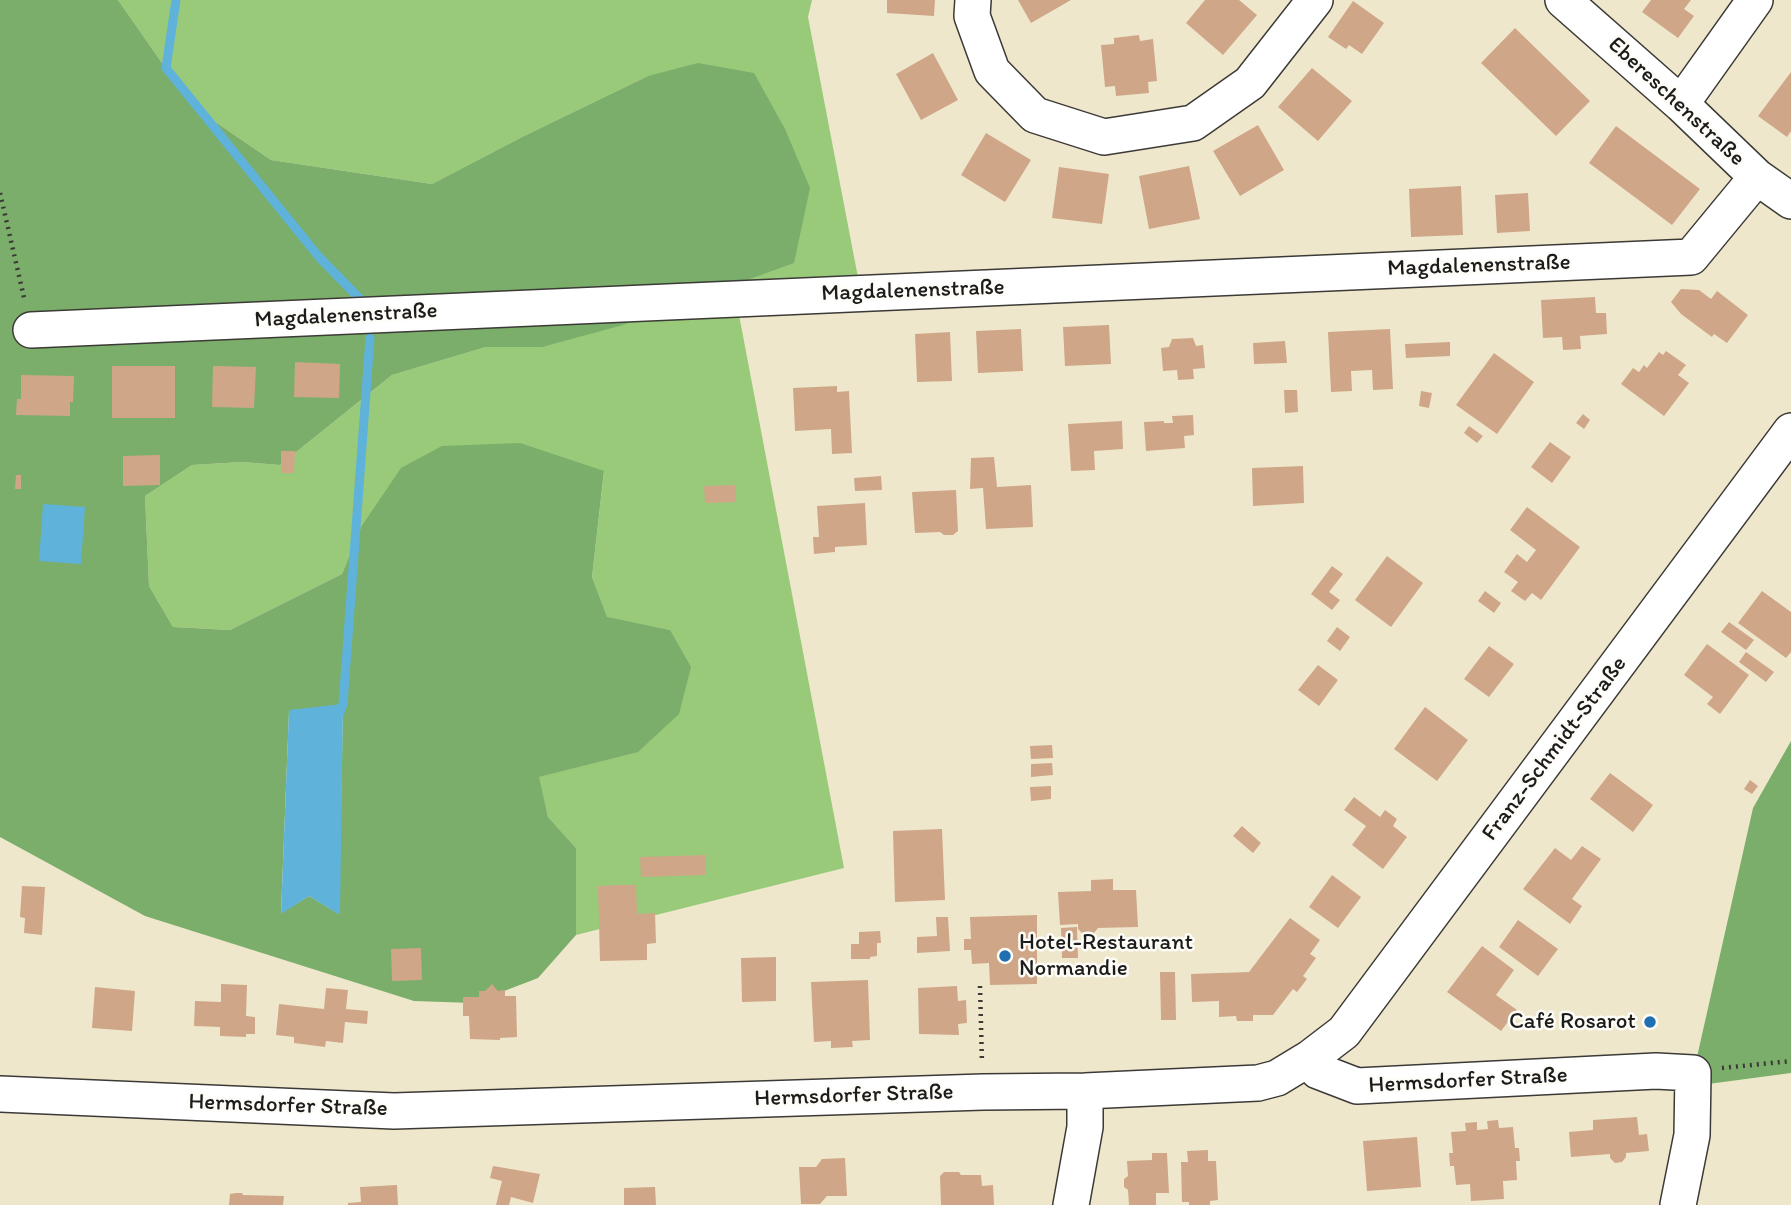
<!DOCTYPE html>
<html>
<head>
<meta charset="utf-8">
<style>
  body { margin:0 }
  canvas { display:block; background:#efe7cc }
</style>
</head>
<body>
<canvas width="1791" height="1205"></canvas>
<script>
const context = document.querySelector('canvas').getContext('2d');
context.lineJoin = 'round';
function fill(path, color) { context.fillStyle = color; context.fill(path, 'evenodd'); }
const toPath = rows => new Path2D(rows.map(r => 'M' + r).join(''));
function stroke(path, color, width, dash) { context.strokeStyle = color; context.lineWidth = width; context.lineCap = dash ? 'butt' : 'round'; context.setLineDash(dash || []); context.stroke(path); }
function drawText(font, color, halo, rows, align = 'center') {
  context.font = font + ' Itim,sans-serif'; context.lineWidth = 5; context.setLineDash([]); context.textBaseline = 'middle'; context.strokeStyle = halo; context.fillStyle = color; for (const [text, x, y, turn = 0] of rows) {
    context.save(); context.translate(x, y); context.rotate((+turn || 0) * Math.PI / 180); context.textAlign = isNaN(turn) ? turn : align; if (halo) context.strokeText(text, 0, 0); context.fillText(text, 0, 0); context.restore();
  }
}
const green = toPath([
  [118,0,812,0,808,17,861,293,736,299,844,868,576,935,576,848,548,817,538,777,638,751,670,630,607,618,592,577,604,472,361,527,342,574,230,630,173,627,149,586,145,496,192,465,242,462,280,465,392,375,486,347,542,347,648,76,524,136,432,184,271,160,192,106]
]);
const forest = toPath([
  [0,0,118,0,192,106,271,160,432,184,524,136,648,76,698,63,754,73,785,129,810,188,794,263,623,325,542,347,486,347,392,375,280,465,242,462,192,465,145,496,149,586,173,627,230,630,342,574,361,527,401,468,442,446,520,443,604,471,592,577,607,617,670,630,691,667,679,714,638,752,539,777,548,817,576,848,576,935,538,978,473,1003,414,1001,145,916,0,837],
  [343,705,339,914,309,896,281,913,289,711],
  [1791,741,1791,1073,1708,1084,1697,1057,1753,808]
]);
const water = toPath([
  [43,504,85,507,81,564,39,561],
  [343,704,340,915,309,896,281,914,289,710]
]);
const stream = toPath([
  [176,0,166,68,319,257,365,304],
  [340,713,343,704,370,338]
]);
const building = toPath([
  [887,0,935,0,934,16,887,13],
  [1018,0,1071,0,1031,23],
  [1205,0,1239,0,1257,15,1223,55,1186,23],
  [1651,0,1691,0,1684,9,1694,16,1678,38,1642,12],
  [1353,1,1384,23,1362,54,1349,45,1346,49,1328,37],
  [1515,28,1590,101,1556,136,1481,63],
  [1139,35,1140,41,1153,39,1157,81,1148,82,1149,93,1116,96,1115,86,1105,87,1101,45,1114,44,1114,38],
  [933,53,958,100,921,120,896,74],
  [1312,68,1352,101,1318,141,1278,107],
  [1791,72,1791,131,1787,137,1758,116],
  [1258,125,1284,170,1240,196,1213,151],
  [1616,126,1700,189,1672,225,1589,163],
  [986,133,1031,160,1005,202,961,175],
  [1189,166,1200,219,1149,229,1139,176],
  [1059,167,1109,174,1102,224,1052,218],
  [1461,186,1463,235,1411,237,1409,189],
  [1528,193,1530,231,1497,233,1495,195],
  [1681,289,1699,290,1711,299,1717,291,1748,315,1727,343,1714,334,1712,337,1681,314,1671,302],
  [1595,297,1596,313,1606,313,1607,334,1580,336,1581,349,1563,350,1562,337,1543,338,1541,300],
  [1109,325,1111,364,1065,366,1063,327],
  [1021,329,1023,371,978,373,976,331],
  [1390,329,1393,389,1373,390,1372,370,1351,371,1352,391,1331,392,1328,332],
  [950,332,952,381,917,382,915,334],
  [1193,338,1196,346,1203,345,1205,368,1193,369,1194,379,1178,380,1177,370,1163,371,1161,348,1169,347,1172,339],
  [1285,341,1287,363,1254,364,1253,343],
  [1450,342,1450,356,1406,358,1405,344],
  [1666,351,1686,365,1678,375,1689,383,1664,416,1621,384,1633,368,1639,372,1644,365,1647,368,1659,352,1663,355],
  [1494,353,1534,382,1497,434,1456,405],
  [295,362,340,364,339,398,294,397],
  [112,366,175,366,175,418,112,418],
  [213,366,256,367,254,408,212,407],
  [21,375,74,376,73,402,70,402,70,416,16,415,17,399,21,399],
  [837,386,837,392,849,391,852,453,832,454,831,429,795,431,793,388],
  [1284,390,1297,390,1298,412,1285,413],
  [1421,391,1432,393,1429,408,1419,406],
  [1583,414,1590,420,1584,429,1576,423],
  [1193,415,1194,435,1184,436,1185,448,1146,451,1144,422,1164,421,1164,423,1173,423,1172,416],
  [1122,421,1123,449,1094,451,1095,470,1071,471,1068,424],
  [1469,426,1483,436,1477,443,1464,433],
  [1550,442,1571,457,1552,483,1531,467],
  [281,451,295,451,294,473,281,473],
  [160,455,160,485,123,486,123,456],
  [994,457,997,487,1031,485,1033,527,986,529,983,488,970,489,971,458],
  [1303,466,1304,503,1253,506,1252,468],
  [16,475,21,475,21,489,15,489],
  [881,476,882,490,855,491,854,478],
  [735,485,736,502,705,503,704,486],
  [956,490,958,531,953,535,944,535,940,532,915,533,912,492],
  [865,503,867,545,835,547,835,552,814,554,813,537,819,537,817,506],
  [1527,507,1580,547,1541,600,1532,593,1525,601,1511,591,1518,582,1504,572,1517,554,1527,562,1536,550,1510,530],
  [1387,556,1423,583,1391,627,1355,600],
  [1332,566,1343,574,1329,592,1340,600,1332,610,1311,594],
  [1485,591,1501,603,1494,613,1478,601],
  [1762,591,1791,612,1791,652,1786,658,1738,623],
  [1729,622,1754,640,1746,650,1721,632],
  [1337,627,1350,637,1340,651,1327,641],
  [1707,644,1749,675,1720,714,1707,704,1713,697,1684,675],
  [1489,646,1514,664,1489,697,1464,679],
  [1746,652,1774,672,1766,682,1739,662],
  [1318,665,1338,680,1319,706,1298,690],
  [1425,707,1468,740,1437,781,1394,749],
  [1052,745,1053,758,1031,759,1030,746],
  [1052,763,1053,775,1031,777,1031,764],
  [1610,773,1653,805,1633,832,1590,799],
  [1750,780,1758,786,1752,794,1744,789],
  [1051,786,1051,799,1031,801,1030,787],
  [1354,797,1380,817,1385,810,1397,819,1393,826,1407,837,1383,869,1352,845,1366,826,1344,810],
  [1242,826,1261,843,1253,853,1233,836],
  [942,829,945,900,895,902,893,831],
  [1582,846,1601,859,1572,899,1582,906,1570,924,1523,889,1555,848,1571,860],
  [706,855,706,875,641,877,640,857],
  [1332,875,1361,897,1338,928,1309,907],
  [1113,879,1113,890,1136,890,1138,927,1098,928,1094,933,1083,934,1078,929,1078,924,1060,925,1058,892,1091,891,1091,880],
  [619,885,636,885,637,914,655,913,656,943,647,944,647,960,600,961,598,886],
  [22,886,45,887,42,935,24,933,25,918,20,917],
  [1037,915,1037,984,990,985,989,963,972,964,971,950,964,950,964,939,971,939,970,917],
  [936,917,948,917,950,951,917,953,917,937,937,936],
  [1290,918,1320,940,1310,954,1316,958,1303,976,1307,979,1297,992,1293,989,1273,1015,1253,1015,1253,1021,1237,1021,1236,1016,1219,1017,1219,1001,1192,1002,1191,974,1249,972],
  [1518,920,1558,949,1538,976,1499,947],
  [1077,927,1078,958,1062,958,1061,928],
  [880,931,881,943,877,943,877,956,870,957,870,959,851,959,851,944,859,944,859,932],
  [1482,946,1514,970,1496,995,1517,1010,1501,1031,1447,992],
  [421,948,422,980,392,981,391,949],
  [776,957,776,1001,742,1002,741,958],
  [1160,972,1175,972,1176,1020,1161,1020],
  [868,980,870,1040,852,1041,853,1047,831,1048,831,1041,814,1042,811,982],
  [221,984,247,985,246,1016,255,1017,255,1034,246,1034,246,1037,220,1036,220,1027,194,1026,195,1001,221,1002],
  [492,984,498,991,505,990,505,996,516,996,517,1037,500,1038,500,1040,470,1039,469,1016,463,1016,463,997,479,997,479,991,485,991],
  [957,986,958,1001,966,1000,967,1023,958,1024,959,1035,919,1034,918,988],
  [95,987,135,991,132,1031,92,1028],
  [326,988,348,990,346,1009,368,1011,367,1024,345,1022,343,1043,326,1041,325,1047,294,1043,294,1037,276,1035,279,1004,324,1009],
  [1637,1117,1639,1135,1647,1134,1649,1151,1626,1153,1626,1157,1622,1162,1615,1163,1610,1158,1610,1154,1571,1157,1569,1132,1593,1130,1593,1120],
  [1498,1120,1499,1128,1513,1127,1515,1148,1519,1148,1520,1161,1516,1161,1517,1180,1503,1181,1504,1199,1471,1201,1470,1184,1456,1185,1454,1166,1450,1166,1449,1153,1453,1153,1451,1132,1466,1131,1465,1123,1477,1122,1477,1130,1488,1129,1487,1121],
  [1417,1137,1421,1187,1367,1191,1363,1141],
  [1208,1150,1208,1161,1216,1161,1218,1200,1210,1201,1210,1205,1189,1205,1189,1202,1182,1202,1181,1162,1188,1162,1187,1151],
  [1152,1153,1167,1153,1169,1193,1156,1193,1156,1205,1129,1205,1128,1190,1124,1187,1124,1179,1128,1176,1127,1161,1152,1160],
  [845,1158,847,1196,827,1196,820,1204,801,1204,799,1167,816,1167,822,1159],
  [493,1166,540,1174,533,1203,511,1197,509,1205,496,1205,502,1181,490,1178],
  [944,1172,959,1172,961,1175,981,1175,982,1186,993,1185,994,1205,941,1205,940,1176],
  [397,1185,398,1205,348,1205,348,1203,361,1202,360,1187],
  [655,1187,656,1205,624,1205,624,1188],
  [236,1193,242,1193,243,1195,284,1196,283,1205,229,1205,230,1194]
]);
const path = toPath([
  [0,193,25,302],
  [980,986,982,1063],
  [1722,1068,1791,1061]
]);
const minor = toPath([
  [973,0,972,16,992,71,1035,115,1104,137,1193,123,1250,83,1315,0],
  [1563,0,1681,104,1757,177,1791,201],
  [1681,104,1755,0],
  [31,330,1691,257,1757,177],
  [1310,1058,1318,1071,1357,1086,1656,1071,1693,1073,1692,1135,1678,1205],
  [0,1094,394,1111,983,1092,1085,1091,1258,1083,1277,1078,1310,1058,1344,1032,1791,431],
  [1071,1205,1085,1127,1085,1091]
]);
const markers = [
  [1005,956,7,"#1f6fb2"],
  [1650,1022,7,"#1f6fb2"]
];
const streetNames = [
  ["Ebereschenstraße",1676,102,43],
  ["Magdalenenstraße",1479,266,-2],
  ["Magdalenenstraße",913,291,-2],
  ["Magdalenenstraße",346,316,-3],
  ["Franz-Schmidt-Straße",1555,749,-53],
  ["Hermsdorfer Straße",1468,1081,-3],
  ["Hermsdorfer Straße",854,1096,-2],
  ["Hermsdorfer Straße",288,1106,2]
];
const poiNames = [
  ["Hotel-Restaurant",1019,943],
  ["Normandie",1019,969],
  ["Café Rosarot",1636,1022,"right"]
];
fill(green, '#99ca7a');
fill(forest, '#7aae6a');
fill(water, '#5fb3db');
stroke(stream, '#5fb3db', 9);
fill(building, '#cfa788');
stroke(minor, '#3c3a36', 38);
stroke(path, '#3c3a36', 4.5, [2, 5]);
stroke(minor, '#fff', 35);
for (const [x, y, r, color] of markers) { const dot = new Path2D(); dot.arc(x, y, r, 0, 2 * Math.PI); context.fillStyle = color; context.fill(dot); stroke(dot, '#fdfcf7', 2.5); }
drawText('23px', '#1c1c1c', '#fdfcf7', streetNames);
drawText('23px', '#1c1c1c', '#fdfcf7', poiNames, 'left');
</script>
</body>
</html>
